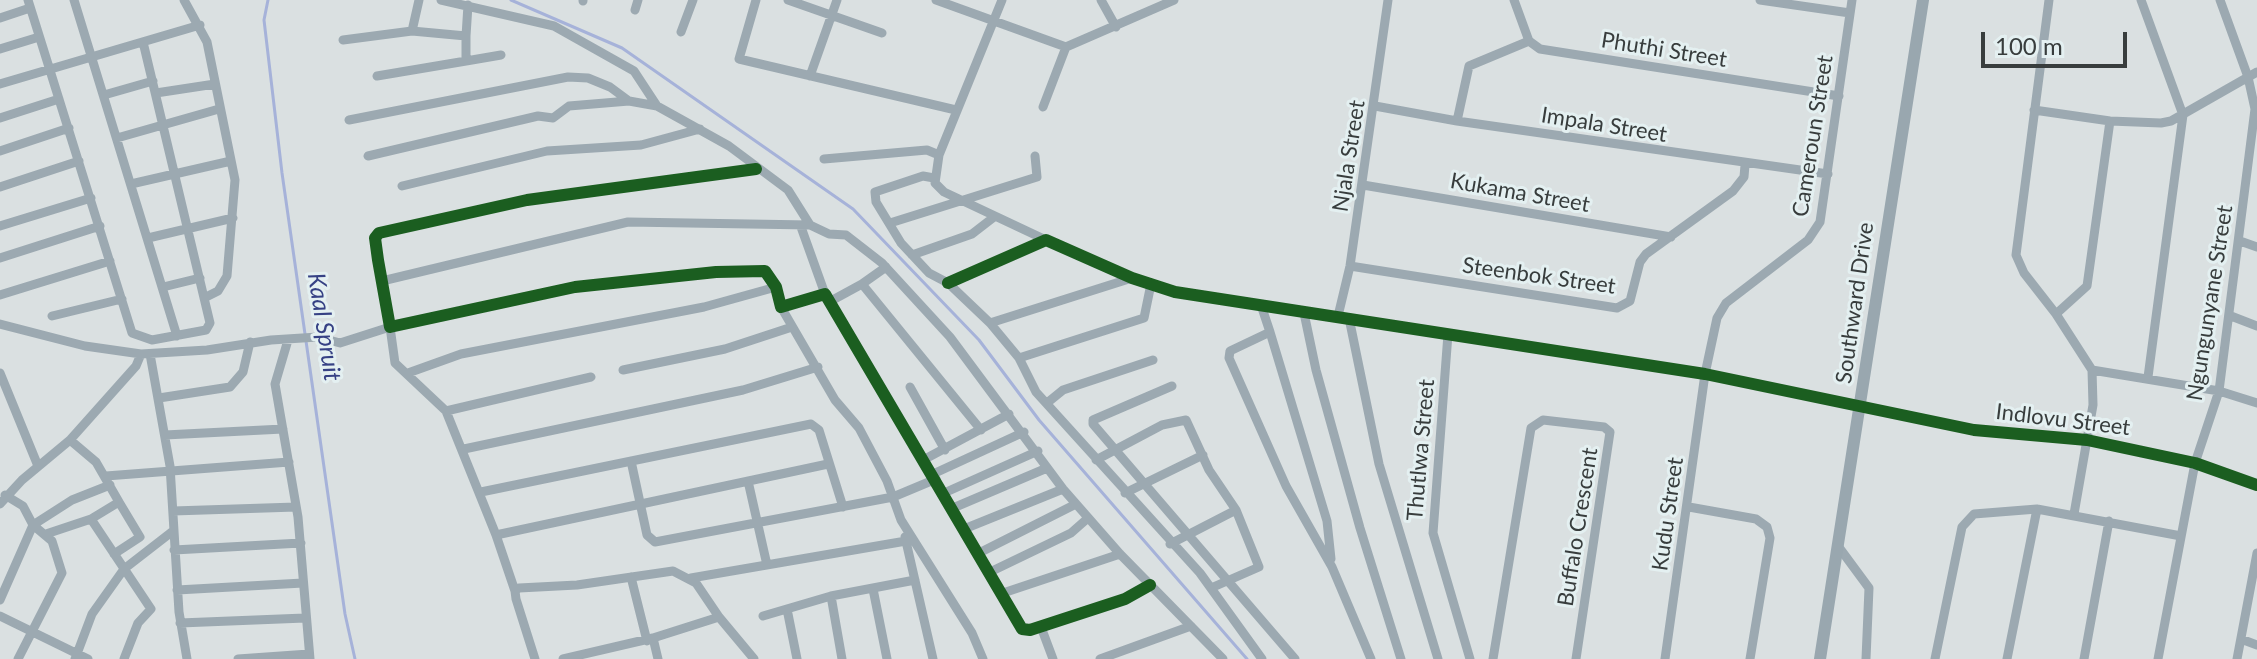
<!DOCTYPE html>
<html>
<head>
<meta charset="utf-8">
<style>
  body { margin:0 }
  #map { position:relative; width:2257px; height:659px; overflow:hidden; background:#dae0e1; font-family:Lato,sans-serif }
  canvas { display:block }
  .scale { position:absolute; left:1981px; top:32px; width:146px; height:36px; box-sizing:border-box; border:4px solid #383d3d; border-top:0; padding-left:10px; font-size:24px; line-height:28px; white-space:nowrap; color:#383d3d; -webkit-text-stroke:6px #e4f0f1; paint-order:stroke }
</style>
</head>
<body>
<div id="map">
<canvas width="2257" height="659"></canvas>
<div class="scale">100 m</div>
</div>
<script>
const context = document.querySelector('canvas').getContext('2d');
context.lineJoin = 'round';
const toPath = rows => new Path2D(rows.map(r => 'M' + r).join(''));
function stroke(path, color, width, dash) { context.strokeStyle = color; context.lineWidth = width; context.lineCap = dash ? 'butt' : 'round'; context.setLineDash(dash || []); context.stroke(path); }
function drawText(font, color, halo, rows, align = 'center') {
  context.font = font + ' Lato,sans-serif'; context.lineWidth = 6; context.setLineDash([]); context.textBaseline = 'middle'; context.strokeStyle = halo; context.fillStyle = color; for (const [text, x, y, turn = 0] of rows) {
    context.save(); context.translate(x, y); context.rotate((+turn || 0) * Math.PI / 180); context.textAlign = isNaN(turn) ? turn : align; if (halo) context.strokeText(text, 0, 0); context.fillText(text, 0, 0); context.restore();
  }
}
const stream = toPath([
  [268,0,264,20,282,173,345,614,355,659],
  [511,0,622,48,853,209,979,340,1039,420,1247,659]
]);
const street = toPath([
  [28,0,132,333,152,340,206,330,210,323,143,42],
  [74,0,177,336],
  [184,0,207,42,235,180,227,276,218,291,204,298],
  [441,0,554,26,634,71,657,106,729,146,788,190,810,225,829,234,846,235,882,263,950,337,1063,489,1120,554,1223,659],
  [756,0,739,59,956,110],
  [788,0,882,33],
  [936,0,1066,47,1174,0],
  [1002,0,939,155,935,183,944,192,1046,240],
  [1101,0,1116,27],
  [1514,0,1529,41,1540,49,1839,96],
  [1760,0,1850,13],
  [2049,0,2016,255,2024,273,2056,314,2092,370,2093,405,2074,514],
  [2141,0,2183,115,2148,377],
  [583,1,583,0],
  [635,10,638,0],
  [0,18,30,8],
  [412,31,466,36,468,5],
  [681,32,693,0],
  [343,40,412,31,419,0],
  [0,49,39,37],
  [466,61,501,55],
  [377,76,466,61,466,36],
  [810,76,837,0],
  [0,84,200,25],
  [156,93,215,84],
  [104,95,153,81],
  [1375,106,1457,121,1828,174],
  [1043,107,1066,47],
  [2034,110,2110,121,2161,123,2171,121,2257,72],
  [0,118,59,99],
  [349,120,568,77,588,78,610,87,629,101],
  [1457,121,1469,66,1529,41],
  [117,138,219,109],
  [0,151,69,128],
  [368,156,538,116,553,118,569,106,629,101,657,106],
  [824,159,927,150,939,155],
  [756,169,527,200,379,233,375,238,378,260,390,327,575,287,716,272,765,271,776,287,781,307,825,294,1022,629,1030,630,1125,599,1150,585],
  [934,178,923,176,875,192,876,202,901,243,929,273,948,283,990,323,1019,358,1036,392,1200,573,1262,659],
  [131,184,231,161],
  [1363,185,1671,237],
  [402,186,547,151,641,145,700,129],
  [0,187,79,161],
  [890,223,1037,177,1035,156],
  [0,226,91,198],
  [801,227,825,294],
  [148,238,233,218],
  [2240,241,2257,247],
  [912,255,972,234,994,217],
  [0,258,100,226],
  [1350,266,1617,308,1630,301,1640,262,1646,254,1733,191,1744,177,1745,165],
  [886,267,862,284,981,430],
  [382,281,628,222,810,225],
  [948,283,1046,240,1132,278,1175,292,1705,374,1974,430,2087,440,2195,463,2257,485],
  [163,287,200,278],
  [0,295,110,261],
  [829,302,862,284],
  [1261,305,1270,332,1230,351,1229,358,1286,486,1332,567,1371,659],
  [781,307,835,400,859,428,887,481,901,520,972,633,983,659],
  [1304,313,1316,370,1360,528,1401,659],
  [2056,314,2087,286,2110,121],
  [52,316,122,299],
  [1338,316,1350,266,1388,0],
  [2231,316,2257,326],
  [1349,318,1379,464,1438,659],
  [990,323,1132,278],
  [0,324,85,346,141,354,136,366,70,440,22,480,0,504],
  [1270,332,1327,521,1331,559],
  [1448,334,1433,533,1470,659],
  [288,340,275,384,298,517,310,659],
  [141,354,207,350,271,340,318,337,340,343,390,327,395,363,446,411,496,535,828,464],
  [150,354,170,466,179,612,187,659],
  [1019,358,1144,318,1151,284],
  [623,370,725,349,792,327],
  [2092,370,2219,391,2257,403],
  [0,373,38,466],
  [408,373,461,354,704,307,776,287],
  [1172,386,1093,420,1093,424,1295,659],
  [910,387,945,450],
  [159,398,230,387,243,372,250,342],
  [1047,403,1063,390,1153,360],
  [446,411,591,377],
  [165,435,283,429],
  [70,440,96,462,119,502,91,519,151,609,138,623,124,659],
  [464,449,743,390,818,367],
  [925,459,1009,414],
  [1096,460,1162,425,1186,420,1209,470,1236,510,1170,544],
  [631,461,647,535,655,542,893,497,936,479],
  [933,474,1024,432],
  [106,476,289,462],
  [748,481,767,565],
  [481,492,811,424,819,430,843,507],
  [944,493,1038,451],
  [1125,493,1203,455],
  [1689,507,1756,519,1767,527,1770,538,1750,659],
  [953,508,1047,468],
  [173,511,296,507],
  [964,529,1063,489],
  [46,534,91,519],
  [496,535,515,591],
  [905,537,933,659],
  [1838,546,1869,588,1866,659],
  [174,550,301,543],
  [979,553,1076,504],
  [114,554,140,537,119,502],
  [990,572,1071,533,1088,518],
  [631,577,647,641],
  [691,578,906,541],
  [1211,588,1259,567,1236,510],
  [873,589,887,659],
  [177,590,303,583],
  [1003,593,1120,554],
  [831,596,842,659],
  [0,600,33,525,23,506,5,495],
  [787,609,797,659],
  [0,616,88,659],
  [763,616,831,596,915,580],
  [180,623,305,618],
  [1041,627,1053,659],
  [653,638,719,617,754,659],
  [2241,639,2257,645],
  [18,659,62,573,52,541,33,525,72,500,110,485],
  [75,659,92,614,124,569,173,531],
  [238,659,309,654],
  [535,659,516,599,515,591,519,588,577,585,673,571,696,583,719,617],
  [563,659,653,638,658,659],
  [1100,659,1191,626],
  [1493,659,1531,428,1543,420,1604,427,1610,432,1576,659],
  [1665,659,1705,374,1717,318,1726,303,1808,240,1820,222,1852,0],
  [1935,659,1962,527,1974,514,2037,509,2181,536],
  [2007,659,2037,509],
  [2084,659,2109,521],
  [2158,659,2195,463,2219,391,2255,109,2248,77,2220,0],
  [2237,659,2257,553]
]);
const secondary = toPath([
  [1820,659,1923,0]
]);
const cycleway = toPath([
  [756,169,527,200,379,233,375,238,378,260,390,327,575,287,716,272,765,271,776,287,781,307,825,294,1022,629,1030,630,1125,599,1150,585],
  [948,283,1046,240,1132,278,1175,292,1705,374,1974,430,2087,440,2195,463,2257,485]
]);
const streetNames = [
  ["Phuthi Street",1664,50,9],
  ["Impala Street",1604,125,9],
  ["Cameroun Street",1813,136,-81],
  ["Njala Street",1349,156,-81],
  ["Kukama Street",1520,193,10],
  ["Steenbok Street",1539,276,8],
  ["Southward Drive",1855,303,-82],
  ["Ngungunyane Street",2210,303,-81],
  ["Indlovu Street",2063,420,7],
  ["Thutlwa Street",1421,450,-85],
  ["Kudu Street",1668,514,-82],
  ["Buffalo Crescent",1578,527,-81]
];
const waterNames = [
  ["Kaal Spruit",324,327,81]
];
stroke(stream, '#a6b2d9', 3);
stroke(street, '#9ca9b1', 9);
stroke(secondary, '#99a7af', 12);
stroke(cycleway, '#1b5e20', 12);
drawText('22px', '#383d3d', '#e4f0f1', streetNames);
drawText('italic 24px', '#364184', '#e4f0f1', waterNames);
</script>
</body>
</html>
